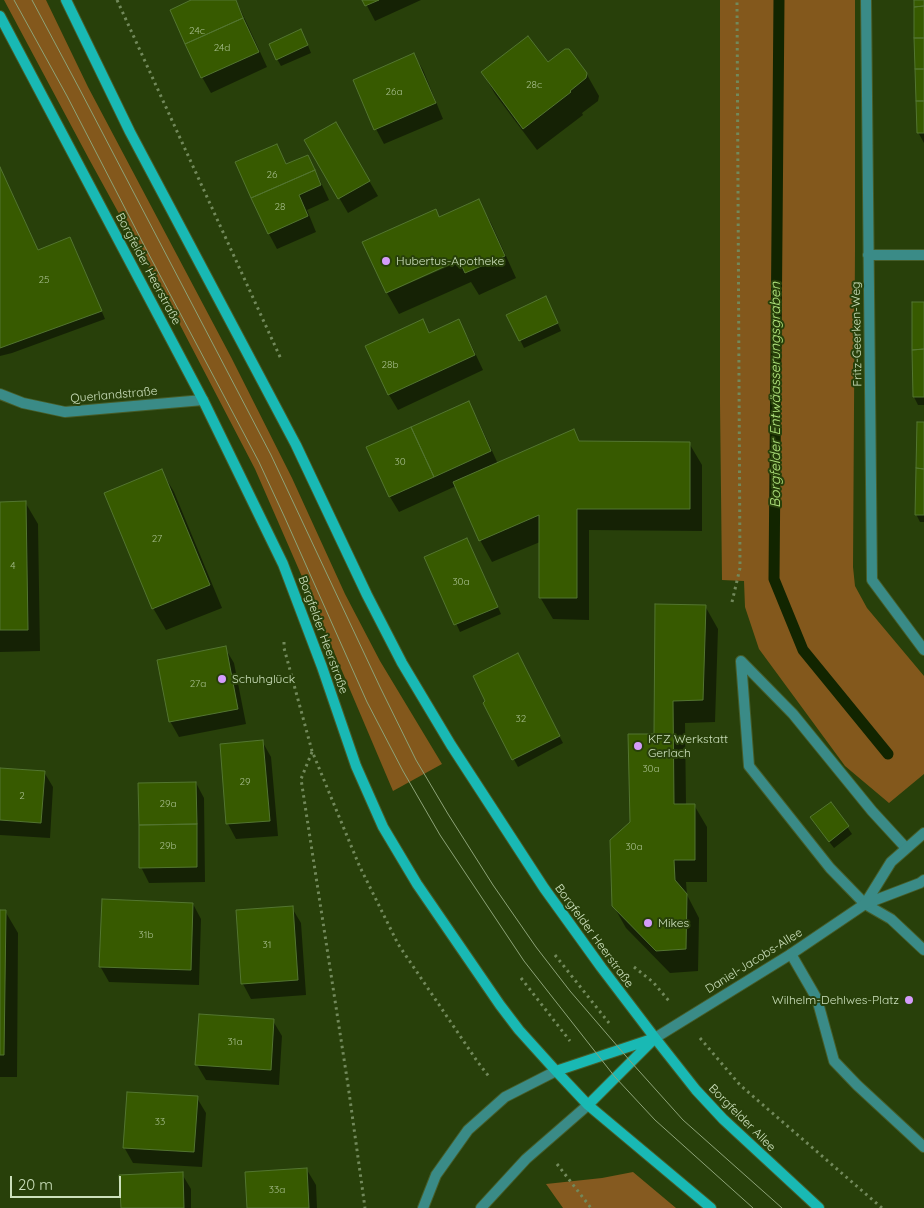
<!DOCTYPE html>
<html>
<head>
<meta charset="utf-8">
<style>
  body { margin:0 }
  #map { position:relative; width:924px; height:1208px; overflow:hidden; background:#28400a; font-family:Quicksand,sans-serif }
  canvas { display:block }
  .scale { position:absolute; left:10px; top:1176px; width:111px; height:22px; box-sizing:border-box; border:2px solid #cce0bc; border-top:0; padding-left:6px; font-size:15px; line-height:18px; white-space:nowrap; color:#cce0bc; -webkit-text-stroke:4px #28400a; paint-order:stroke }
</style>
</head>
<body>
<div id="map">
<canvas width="924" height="1208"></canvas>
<div class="scale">20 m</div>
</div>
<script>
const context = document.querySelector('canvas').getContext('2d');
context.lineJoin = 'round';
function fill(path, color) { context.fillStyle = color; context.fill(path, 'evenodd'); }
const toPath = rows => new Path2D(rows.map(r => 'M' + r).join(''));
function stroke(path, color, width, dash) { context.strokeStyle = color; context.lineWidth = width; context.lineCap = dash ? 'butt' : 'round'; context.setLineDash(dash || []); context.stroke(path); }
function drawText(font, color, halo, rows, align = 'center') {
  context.font = font + ' Quicksand,sans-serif'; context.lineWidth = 4; context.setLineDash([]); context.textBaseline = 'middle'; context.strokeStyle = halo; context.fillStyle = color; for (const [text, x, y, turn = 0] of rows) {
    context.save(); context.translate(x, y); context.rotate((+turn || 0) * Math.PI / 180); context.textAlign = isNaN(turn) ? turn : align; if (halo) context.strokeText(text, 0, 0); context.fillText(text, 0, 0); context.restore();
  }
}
const green = toPath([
  [4,0,46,0,88,87,231,357,292,478,345,594,380,661,442,764,393,791,303,579,255,469,179,323,89,159],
  [720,0,855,0,855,251,853,567,855,586,867,608,924,676,924,774,889,803,845,766,759,649,745,607,744,581,722,580,720,404]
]);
const forest = toPath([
  [633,1172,676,1208,563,1208,546,1184,602,1178]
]);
const shadow = toPath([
  [194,0,236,0,267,67,211,93,202,77],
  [364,0,421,0,375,21],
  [915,0,924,0,924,143,918,132],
  [305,38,311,53,281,66,277,59],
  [414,55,423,70,443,119,384,144,376,129],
  [482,72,586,73,599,96,598,101,582,113,583,115,537,150,495,94],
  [336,124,378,196,348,213,306,141],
  [276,145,287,165,308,157,316,172,329,200,307,210,316,232,277,249,269,234,237,162],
  [0,168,38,251,74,246,105,319,12,353,0,356],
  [479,201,491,223,516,278,479,295,471,282,399,314,387,293,465,259,439,218],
  [913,303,924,303,924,405,918,405,914,397],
  [550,305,561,331,524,348,508,315],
  [423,321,430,334,458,321,467,336,483,370,398,410,389,395,366,347],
  [468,402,477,418,498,464,574,431,580,442,689,443,702,465,702,531,589,530,589,620,553,619,540,597,540,542,492,562,480,540,456,486,399,512,390,497,368,447],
  [924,424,924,522,920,522,916,514],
  [161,470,174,492,222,608,166,630,153,608],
  [25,502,38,524,40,651,0,652,0,503],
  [471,547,501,614,460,632,426,558],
  [705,606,718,629,715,722,685,723,686,805,694,805,707,827,707,882,686,882,687,895,699,918,698,971,670,973,626,928,613,905,632,822,656,735],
  [225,648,234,663,246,724,179,737,170,721],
  [521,662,563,743,518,767,484,703],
  [262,741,271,757,278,836,236,839,228,824],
  [0,769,44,772,53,787,50,838,0,835],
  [196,783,204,798,205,882,149,883,141,867],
  [831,803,852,834,834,848,816,825],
  [193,904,201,919,199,985,109,982,100,966],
  [292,908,301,923,306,995,251,999,243,984,237,912],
  [0,911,5,911,18,933,17,1077,0,1077],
  [273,1021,282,1036,279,1085,206,1080,197,1065],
  [197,1098,206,1113,202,1167,133,1163,124,1147],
  [307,1170,316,1185,317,1208,248,1208],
  [182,1174,191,1189,191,1208,122,1208]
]);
const stream = toPath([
  [779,0,774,579,803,650,888,754]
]);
const building = toPath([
  [191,0,236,0,243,18,185,44,170,10,191,0],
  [362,0,379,0,365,6,362,0],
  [914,0,924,0,924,6,914,7,914,0],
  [924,6,924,38,914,38,914,7,924,6],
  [243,18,259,52,201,78,185,44,243,18],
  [301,29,308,45,276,60,269,44,301,29],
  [528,36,548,62,565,49,569,49,587,73,586,78,570,91,571,92,523,129,481,72,528,36],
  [914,38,924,38,924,69,915,69,914,38],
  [414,53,436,103,374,130,353,80,414,53],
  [915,69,924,69,924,101,916,101,915,69],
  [916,101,924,101,924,133,917,133,916,101],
  [336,122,370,181,338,199,304,140,336,122],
  [277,144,286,164,308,155,315,170,251,198,235,162,277,144],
  [0,167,38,250,70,237,102,311,0,348,0,167],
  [315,170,321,185,299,195,308,216,268,234,251,198,315,170],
  [479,199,505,256,465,273,459,260,386,293,362,242,436,209,439,217,479,199],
  [546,296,558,323,519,341,506,315,546,296],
  [912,302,924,302,924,349,912,350,912,302],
  [423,319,429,333,459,319,475,355,388,395,365,346,423,319],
  [924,349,924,397,913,397,912,350,924,349],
  [469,401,491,451,434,477,411,427,469,401],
  [917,422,924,422,924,469,916,468,917,422],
  [411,427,434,477,389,497,366,447,411,427],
  [574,429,579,441,690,442,690,509,577,509,577,598,539,598,539,515,479,541,453,482,574,429],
  [916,468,924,469,924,515,915,515,916,468],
  [162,469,210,585,152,609,104,493,162,469],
  [26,501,28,630,0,630,0,502,26,501],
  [467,538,498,607,454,625,424,557,467,538],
  [655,604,706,605,703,700,673,701,674,804,695,804,695,860,674,860,675,880,687,894,686,949,656,951,612,906,610,840,630,822,628,734,654,734,655,604],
  [226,646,238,709,169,722,157,660,226,646],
  [518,653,560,736,512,760,483,703,485,701,473,676,518,653],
  [263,740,270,821,226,824,220,744,263,740],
  [0,768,45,771,41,823,0,820,0,768],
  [196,782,197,824,139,825,138,783,196,782],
  [831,802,849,826,829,842,810,817,831,802],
  [197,824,197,867,139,868,139,825,197,824],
  [102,899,193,903,191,970,99,967,102,899],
  [293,906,298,980,241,984,236,910,293,906],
  [0,910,6,910,4,1055,0,1055,0,910],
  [199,1014,274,1019,271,1070,195,1065,199,1014],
  [127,1092,198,1096,194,1152,123,1148,127,1092],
  [307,1168,309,1208,247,1208,245,1172,307,1168],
  [183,1172,184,1208,121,1208,119,1175,183,1172]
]);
const path = toPath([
  [117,0,281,359],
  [732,602,740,568,737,0],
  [284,642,284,648,312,751,359,865,398,944,477,1061,490,1078],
  [312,752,301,779,348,1085,365,1208],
  [555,955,609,1023],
  [634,967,653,982,669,1001],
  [521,978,570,1041],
  [700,1038,740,1085,882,1208],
  [557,1164,591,1208]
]);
const service = toPath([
  [741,661,749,766,830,868,865,904,891,919,924,950],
  [741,661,793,714,872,811,906,848],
  [791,954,817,999,834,1061,857,1085,924,1147]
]);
const minor = toPath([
  [866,0,872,580,924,650],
  [868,255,924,255],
  [0,394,23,403,65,412,203,400],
  [865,904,891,862,924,833],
  [655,1038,791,954,865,904,920,883,924,880],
  [423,1208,436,1175,468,1130,505,1097,556,1071],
  [481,1208,526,1159,588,1105]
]);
const secondary = toPath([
  [66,0,130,132,296,445,367,595,402,663,451,745,544,888,601,967,655,1038,696,1090,723,1119,819,1208],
  [0,16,203,400,283,564,322,667,356,766,383,827,417,884,500,1005,519,1030,556,1071,588,1105,711,1208],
  [556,1071,655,1038],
  [588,1105,654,1039]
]);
const tram = toPath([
  [14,0,67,96,145,247,259,462,285,518,367,702,403,771,440,835,524,961,615,1077,655,1120,753,1208],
  [32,0,79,88,271,455,380,687,416,760,448,814,493,885,536,947,570,991,631,1062,683,1120,782,1208]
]);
const markers = [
  [386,261,5,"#d59cfb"],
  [222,679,5,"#d59cfb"],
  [638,746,5,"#d59cfb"],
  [648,923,5,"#d59cfb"],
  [909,1000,5,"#d59cfb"]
];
const numberNames = [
  ["24c",197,31],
  ["24d",222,48],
  ["28c",534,85],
  ["26a",394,92],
  ["26",272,175],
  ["28",280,207],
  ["25",44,280],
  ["28b",390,365],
  ["30",400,462],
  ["27",157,539],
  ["4",13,566],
  ["30a",461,582],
  ["27a",198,684],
  ["32",521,719],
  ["30a",651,769],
  ["29",245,782],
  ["2",22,796],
  ["29a",168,804],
  ["29b",168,846],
  ["30a",634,847],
  ["31b",146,935],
  ["31",267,945],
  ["31a",235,1042],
  ["33",160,1122],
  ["33a",277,1190]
];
const poiNames = [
  ["Hubertus-Apotheke",396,261],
  ["Schuhglück",232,679],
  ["KFZ Werkstatt",648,739],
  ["Gerlach",648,753],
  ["Mikes",658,923],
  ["Wilhelm-Dehlwes-Platz",899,1000,"right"]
];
const streetNames = [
  ["Borgfelder Heerstraße",148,269,62],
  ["Fritz-Geerken-Weg",857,334,-91],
  ["Querlandstraße",114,395,-5],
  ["Borgfelder Heerstraße",323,635,70],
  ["Borgfelder Heerstraße",594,936,54],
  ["Daniel-Jacobs-Allee",754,961,-32],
  ["Borgfelder Allee",742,1118,45]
];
const waterNames = [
  ["Borgfelder Entwäasserungsgraben",776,395,-90]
];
fill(green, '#83581c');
fill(forest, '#855a20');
fill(shadow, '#0007');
stroke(stream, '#122500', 11);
fill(building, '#375a00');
stroke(building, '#537530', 1);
stroke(service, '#465d2a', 12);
stroke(minor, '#465d2a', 12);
stroke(secondary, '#465d2a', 12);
stroke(path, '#72895b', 3, [2.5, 4]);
stroke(service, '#3a8b87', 10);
stroke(minor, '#3a8b87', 10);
stroke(secondary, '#19b9b4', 10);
stroke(tram, '#8da378', 1);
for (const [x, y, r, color] of markers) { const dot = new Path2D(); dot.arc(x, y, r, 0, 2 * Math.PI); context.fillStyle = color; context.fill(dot); stroke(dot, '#28400a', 2); }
drawText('10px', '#a7be8d', null, numberNames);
drawText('12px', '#cce0bc', '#28400a', poiNames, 'left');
drawText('12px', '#cce0bc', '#28400a', streetNames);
drawText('italic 14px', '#b4e981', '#28400a', waterNames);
</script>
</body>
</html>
